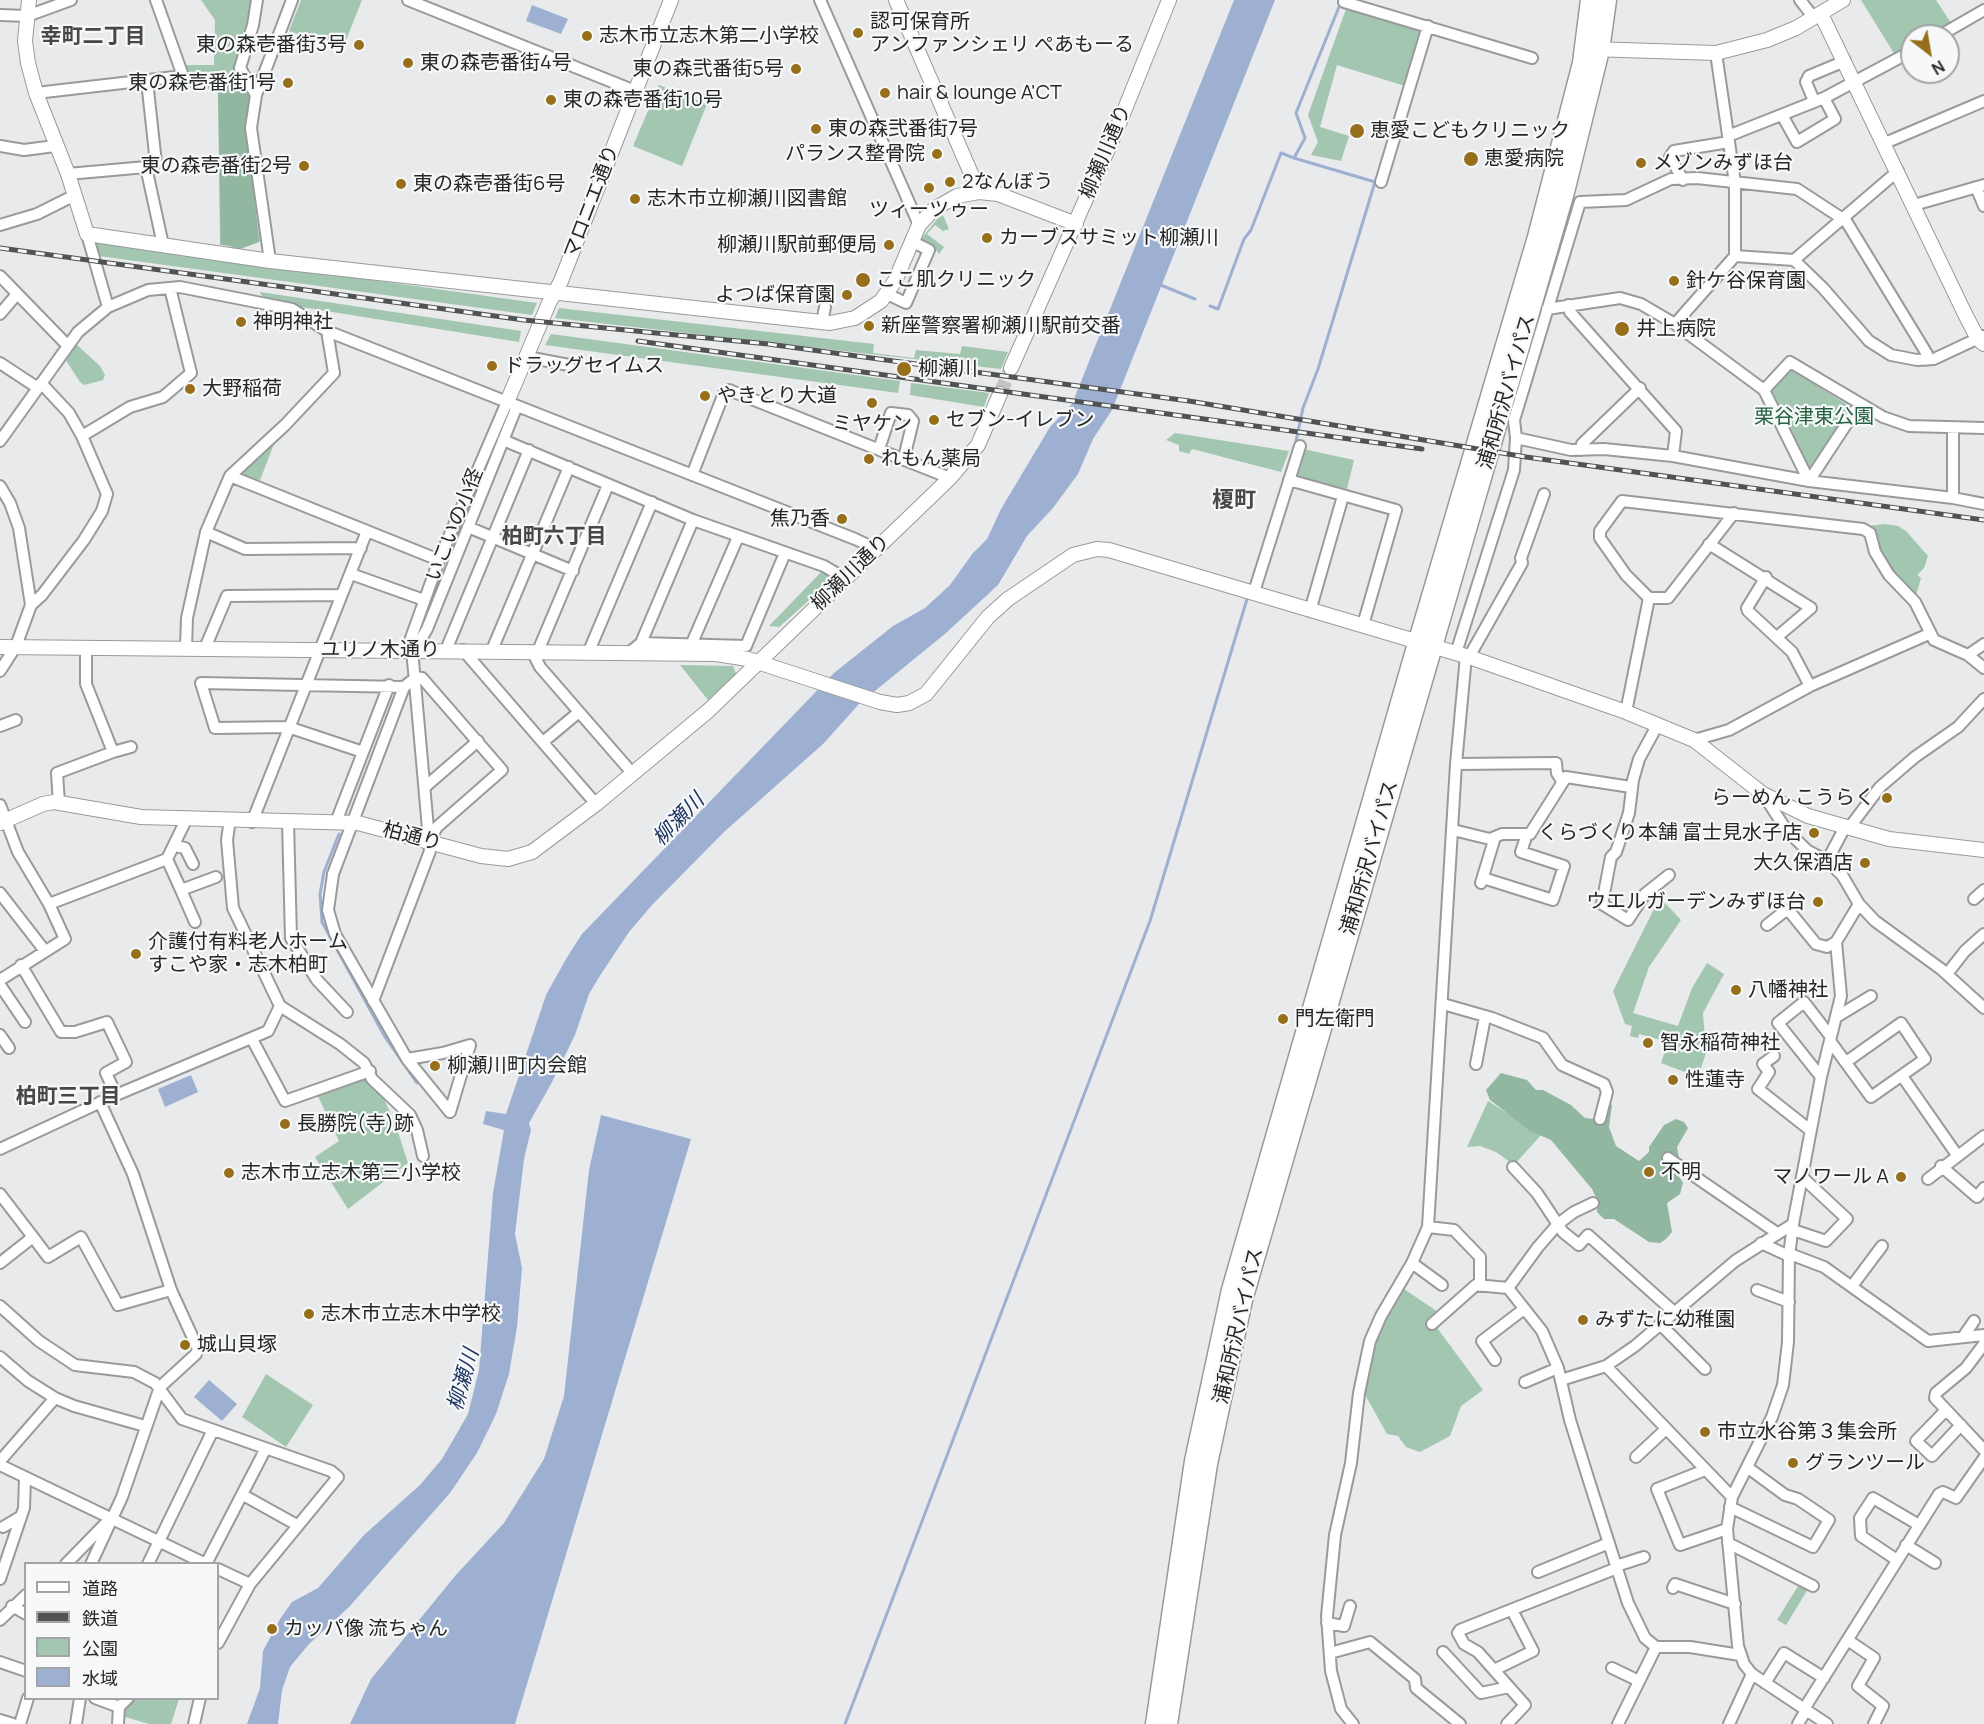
<!DOCTYPE html>
<html>
<head>
<meta charset="utf-8">
<style>
  body { margin:0 }
  #map { position:relative; width:1984px; height:1724px; overflow:hidden; background:#e9eaec; font-family:Manrope,"Noto Sans JP",sans-serif }
  canvas { display:block }
  .legend { position:absolute; left:24px; top:1562px; width:195px; height:138px; box-sizing:border-box; background:#f6f8f9; border:2px solid #a2a4a5; margin:0; padding:8px 10px; list-style:none; font-size:18px; color:#252626 }
  .legend li { display:flex; align-items:center; gap:12px; height:30px }
  .legend b { width:30px; border:2px solid #a2a4a5 }
  .north { position:absolute; left:1900px; top:24px; width:60px; height:60px; box-sizing:border-box; background:#f6f8f9; border:2px solid #a2a4a5; border-radius:50%; rotate:149deg; font-size:16px; font-weight:700; line-height:24px; text-align:center; color:#252626 }
  .north::after { content:''; display:block; margin:auto; width:21px; height:27px; background:#976f1a; clip-path:polygon(50% 0,100% 100%,50% 72%,0 100%) }
</style>
</head>
<body>
<div id="map">
<canvas width="1984" height="1724"></canvas>
<ul class="legend">
<li><b style="height:8px;background:#fff"></b>道路</li>
<li><b style="height:8px;background:#515253"></b>鉄道</li>
<li><b style="height:16px;background:#a2c6af"></b>公園</li>
<li><b style="height:16px;background:#9eb0d1"></b>水域</li>
</ul>
<div class="north">N</div>
</div>
<script>
const context = document.querySelector('canvas').getContext('2d');
context.lineJoin = 'round';
function fill(path, color) { context.fillStyle = color; context.fill(path, 'evenodd'); }
const toPath = rows => new Path2D(rows.map(r => 'M' + r).join(''));
function stroke(path, color, width, dash) { context.strokeStyle = color; context.lineWidth = width; context.lineCap = dash ? 'butt' : 'round'; context.setLineDash(dash || []); context.stroke(path); }
function drawText(font, color, halo, rows, align = 'center') {
  context.font = font + ' Manrope,"Noto Sans JP",sans-serif'; context.lineWidth = 4.5; context.setLineDash([]); context.textBaseline = 'middle'; context.strokeStyle = halo; context.fillStyle = color; for (const [text, x, y, turn = 0] of rows) {
    context.save(); context.translate(x, y); context.rotate((+turn || 0) * Math.PI / 180); context.textAlign = isNaN(turn) ? turn : align; if (halo) context.strokeText(text, 0, 0); context.fillText(text, 0, 0); context.restore();
  }
}
const green = toPath([
  [201,0,253,0,250,28,237,69,252,96,249,127,253,194,260,241,240,246,220,245,218,89,190,88,183,65,214,65,215,20],
  [301,0,362,0,342,50,289,31],
  [1861,0,1936,0,1951,23,1928,36,1912,36,1912,45,1895,55],
  [1346,9,1423,30,1405,86,1337,65,1320,127,1349,136,1341,161,1311,155,1318,142,1308,115],
  [659,85,707,104,682,166,633,146],
  [942,213,949,229,943,231,935,225,927,234,944,247,939,254,932,244,921,239],
  [98,242,537,303,532,315,99,256,95,245],
  [260,292,521,331,519,342,295,306,262,296],
  [559,308,874,344,873,353,914,358,916,350,960,354,962,346,1008,352,1001,369,555,318],
  [551,334,900,381,898,393,545,345],
  [76,344,100,366,105,375,103,380,84,385,80,382,65,359],
  [1789,371,1793,371,1851,407,1852,411,1809,471,1771,392],
  [911,383,989,393,984,407,910,395],
  [1175,433,1289,451,1281,472,1192,449,1189,454,1179,451,1179,445,1166,440],
  [276,439,260,480,240,474],
  [1303,449,1354,460,1347,489,1296,476,1295,472],
  [1885,524,1898,526,1906,531,1928,556,1924,568,1917,575,1921,578,1915,599,1894,578,1868,526],
  [823,570,831,573,833,579,779,627,769,626],
  [680,665,733,666,736,674,708,700],
  [1664,902,1681,920,1649,967,1633,1013,1678,1026,1692,988,1707,963,1724,974,1703,1013,1706,1053,1698,1077,1661,1063,1668,1042,1639,1034,1638,1038,1630,1036,1632,1026,1625,1024,1613,991,1654,909],
  [363,1078,383,1097,395,1123,408,1163,348,1209,315,1157,339,1141,316,1092],
  [1488,1101,1541,1135,1514,1165,1496,1152,1480,1146,1467,1147],
  [1404,1289,1438,1312,1432,1316,1432,1321,1483,1390,1461,1406,1450,1436,1420,1452,1406,1447,1398,1436,1387,1434,1364,1393,1374,1342],
  [266,1374,313,1405,286,1447,242,1417],
  [1800,1583,1808,1589,1786,1625,1777,1620],
  [133,1699,179,1699,171,1724,149,1724,122,1716,123,1707]
]);
const forest = toPath([
  [218,89,245,92,251,96,247,129,259,242,240,249,221,244],
  [1501,1073,1527,1080,1536,1090,1543,1090,1571,1105,1585,1118,1595,1119,1609,1104,1612,1105,1609,1127,1616,1146,1639,1161,1649,1152,1649,1147,1664,1125,1676,1119,1684,1122,1688,1128,1677,1147,1679,1158,1675,1170,1683,1183,1680,1194,1667,1203,1672,1232,1666,1239,1660,1243,1649,1242,1614,1219,1604,1219,1597,1212,1598,1202,1592,1189,1551,1140,1530,1131,1490,1100,1486,1090]
]);
const water = toPath([
  [1234,0,1275,0,1112,410,1093,439,1078,474,1053,508,1027,536,998,585,946,633,859,704,823,744,724,832,652,905,629,932,601,974,589,994,575,1035,551,1084,529,1123,531,1130,524,1159,515,1234,522,1268,517,1327,509,1374,496,1414,477,1453,450,1493,349,1607,309,1644,290,1667,282,1690,278,1724,247,1724,260,1688,263,1651,280,1619,292,1602,318,1588,364,1535,420,1485,442,1459,468,1414,479,1370,493,1193,504,1130,483,1124,486,1111,506,1114,546,995,566,959,582,934,834,673,893,626,925,608,950,585,973,553,987,539,1001,509,1050,427,1072,404],
  [532,5,568,19,561,34,526,21],
  [191,1075,198,1092,165,1107,158,1089],
  [601,1115,691,1139,515,1724,350,1724,371,1679,455,1576,504,1523,544,1459,564,1396,589,1170],
  [209,1380,237,1404,222,1421,194,1397]
]);
const stream = toPath([
  [1158,284,1195,299],
  [1210,306,1218,309,1244,239,1251,230,1281,153,1294,158],
  [1295,446,1303,408,1318,369,1375,182,1294,158,1305,138,1296,113,1341,2],
  [1258,563,1292,455],
  [339,834,324,872,320,894,322,922,385,1037,417,1083],
  [845,1724,1150,921,1247,599]
]);
const tertiaryTunnel = toPath([
  [1000,394,1011,368]
]);
const minor = toPath([
  [408,0,635,91],
  [820,0,919,225],
  [1800,0,1814,18],
  [1344,2,1532,58],
  [0,15,27,16,71,0],
  [1939,36,1984,10],
  [147,81,156,163,146,167,163,245],
  [36,93,183,76,156,0],
  [256,95,240,68,253,25,257,0],
  [1814,101,1806,82,1809,76,1845,61],
  [1782,115,1797,142,1835,119,1824,98],
  [1728,136,1824,98,1912,51],
  [1885,143,1984,101],
  [0,146,24,150,55,146],
  [68,174,146,167],
  [1683,180,1670,157,1674,151,1729,142],
  [1381,182,1428,26],
  [1976,187,1984,206],
  [1914,205,1984,185],
  [0,225,37,214,75,195],
  [87,234,108,307],
  [1735,256,1794,260,1823,288,1869,341,1891,355,1917,360,1934,359,1983,336],
  [1794,260,1898,171],
  [270,261,251,128,256,95,292,0],
  [0,276,68,346],
  [887,294,906,303,929,250,911,241],
  [1568,305,1570,312,1676,431,1673,456],
  [1547,309,1620,298,1641,304,1675,324,1764,390,1809,481],
  [0,314,17,294],
  [822,323,825,307],
  [1675,324,1735,256,1735,183,1716,53],
  [527,357,569,365],
  [0,363,38,388],
  [1764,390,1790,362,1883,417,1909,426,1984,428],
  [1953,428,1953,498],
  [82,436,130,407,163,397,191,373,170,288],
  [1516,438,1571,450,1604,449,1673,456,1809,481,1953,498,1984,504],
  [503,440,693,520,824,566,846,579],
  [0,441,78,332,108,307,148,290,180,287,292,309,327,331,855,539,868,545,874,552],
  [879,449,891,413,908,415,913,421,904,458],
  [1581,450,1582,444,1640,388],
  [692,475,724,393,729,390,950,478],
  [230,476,439,560],
  [1289,480,1396,510,1363,625],
  [1809,481,1859,405],
  [0,486,10,503,19,528,31,605,16,646,0,671],
  [468,527,573,571],
  [206,532,245,549,361,548],
  [1709,544,1811,608,1777,637],
  [351,574,424,600],
  [1766,577,1747,608,1748,611,1792,652,1810,686],
  [1254,592,1300,446],
  [1649,598,1668,598,1734,513],
  [31,605,42,595,84,540,102,511,107,494,82,436,69,413,41,383],
  [1310,611,1343,496],
  [641,643,693,520],
  [692,643,738,537],
  [86,647,86,684,113,752,131,747],
  [186,647,187,618,206,532,230,476,285,425,334,373,327,331],
  [205,648,227,596,341,595],
  [446,650,529,450],
  [463,650,596,804],
  [492,650,569,467],
  [414,651,427,629,517,406],
  [532,651,540,667,633,774],
  [538,651,608,485],
  [589,651,652,502],
  [630,652,641,643,746,646,785,553],
  [1456,653,1514,470,1516,438,1514,420,1580,202,1626,200,1671,179,1697,178,1797,189,1846,221,1927,354,1926,360],
  [1968,655,1984,644],
  [1469,657,1522,563,1521,558,1544,494],
  [404,687,333,874,328,910,335,934,407,1059,443,1053,470,1045,450,1112,407,1059],
  [1626,712,1649,598,1626,575,1600,538,1600,531,1622,501,1863,529,1870,533,1875,552,1889,575,1915,602,1934,640,1968,655,1984,668],
  [1658,724,1639,759,1633,780,1629,813,1616,852,1611,857,1602,904,1628,920,1645,894,1669,875],
  [0,726,16,720],
  [1694,740,1729,730,1810,686,1929,634],
  [543,742,579,712],
  [363,752,288,727,215,728,201,683,404,687,416,677,422,678,502,770,437,827,429,842],
  [1456,764,1556,763,1557,773,1562,781],
  [425,787,478,741],
  [1763,794,1787,831,1808,851,1827,861,1842,875,1859,904,1875,921,1941,969,1984,1008],
  [59,803,57,773,113,752],
  [0,805,18,852,49,904],
  [252,822,367,531],
  [288,822,291,938,317,980,347,1012],
  [336,822,389,685],
  [1849,828,1880,787,1915,757,1958,727,1984,699],
  [1453,830,1490,839,1502,834,1530,834,1566,777,1631,787],
  [175,846,185,848,193,864],
  [167,859,181,890,216,877],
  [1827,861,1845,827],
  [1483,878,1553,900,1564,866,1521,852,1527,834],
  [1481,883,1495,837],
  [181,890,195,922],
  [0,893,45,951],
  [1974,899,1984,890],
  [1767,925,1785,911,1790,912,1816,944,1827,947,1836,942],
  [21,965,61,1032,75,1032,107,1022,126,1062,106,1073,116,1095],
  [1947,974,1965,951,1984,934],
  [0,980,65,939,49,904,167,859,187,818],
  [0,985,25,1022],
  [373,1001,430,851,411,638,439,560,507,402],
  [1443,1004,1492,1018,1543,1038,1562,1065,1604,1084,1607,1092,1600,1119],
  [280,1006,340,1044,364,1063,372,1079,410,1115,417,1130,423,1156],
  [1838,1016,1871,996],
  [0,1035,9,1048],
  [252,1039,285,1101,370,1071],
  [1830,1041,1871,1097,1925,1059,1901,1023,1846,1062],
  [1774,1056,1763,1064,1769,1072,1758,1089,1810,1130],
  [1476,1064,1485,1017],
  [1902,1076,1957,1155],
  [1821,1077,1778,1023,1804,1002,1831,1037],
  [0,1149,116,1095,268,1031,280,1006,233,908,227,840,230,819],
  [1668,1158,1777,1233],
  [1941,1166,1977,1197,1984,1188],
  [1513,1167,1537,1193,1563,1232,1579,1245,1588,1235,1674,1312],
  [1928,1179,1984,1136],
  [0,1194,33,1237,0,1263],
  [1428,1227,1454,1230,1480,1257,1480,1286],
  [1793,1230,1826,1241,1847,1219,1802,1177],
  [33,1237,48,1257,81,1237,118,1305,171,1290],
  [1761,1243,1789,1256],
  [1790,1254,1824,1267,1928,1341,1984,1335],
  [1412,1263,1442,1285],
  [1852,1286,1882,1246],
  [1508,1288,1542,1331,1558,1368,1570,1420,1590,1484,1628,1603,1645,1638,1656,1647,1690,1647,1740,1655],
  [1508,1288,1538,1247,1558,1224,1574,1212,1593,1203],
  [1757,1290,1789,1302],
  [0,1306,39,1341,75,1365,134,1372,155,1383,182,1419,331,1471,338,1477,250,1584,218,1643],
  [1432,1324,1476,1285,1508,1288],
  [1660,1324,1705,1369],
  [1963,1337,1974,1321],
  [1984,1344,1966,1368,1936,1393,1935,1398,1984,1450],
  [0,1357,28,1381,55,1398,74,1406,145,1426],
  [1495,1360,1482,1341,1524,1309],
  [1606,1366,1732,1497],
  [1561,1380,1606,1366,1635,1346,1735,1261,1793,1224],
  [1525,1382,1558,1368],
  [1946,1410,1916,1441,1932,1456,1961,1425],
  [1636,1457,1666,1429],
  [0,1461,55,1398],
  [0,1465,206,1564],
  [1705,1470,1657,1489,1680,1545,1727,1529],
  [243,1495,297,1525],
  [1730,1507,1813,1547,1829,1520,1798,1499,1785,1495,1747,1467],
  [3,1527,20,1517],
  [1728,1543,1813,1586],
  [1906,1545,1935,1563],
  [1897,1560,1861,1536,1860,1518,1873,1498,1919,1525],
  [66,1564,105,1524],
  [91,1564,122,1497,160,1387,196,1354,198,1349,171,1290,133,1174,100,1102],
  [148,1564,213,1430],
  [206,1564,265,1450],
  [1616,1566,1644,1557],
  [218,1569,250,1584],
  [1538,1572,1609,1543],
  [0,1579,24,1508,25,1478],
  [1673,1588,1675,1584,1735,1604],
  [12,1606,26,1614],
  [0,1620,26,1595],
  [1327,1623,1344,1626,1350,1606],
  [1849,1641,1874,1658,1858,1686,1883,1706,1874,1724],
  [1443,1652,1481,1693,1509,1687],
  [1330,1653,1370,1642,1415,1679,1416,1688,1460,1724],
  [0,1662,26,1671],
  [1612,1668,1639,1681],
  [1494,1670,1533,1651,1512,1610],
  [1765,1683,1784,1653,1824,1678],
  [95,1698,119,1707],
  [1804,1709,1939,1494,1943,1492,1956,1498,1984,1458],
  [0,1720,13,1724],
  [20,1724,28,1698],
  [76,1724,80,1698],
  [118,1724,119,1707,128,1698],
  [194,1724,200,1698],
  [1353,1724,1341,1709,1331,1671,1327,1616,1335,1535,1351,1463,1359,1393,1370,1341,1381,1316,1412,1263,1428,1227,1456,764,1466,656],
  [1507,1724,1525,1705,1478,1652,1464,1644,1458,1633,1460,1630,1617,1568],
  [1618,1724,1656,1647],
  [1729,1724,1752,1674],
  [1798,1724,1806,1710],
  [1827,1724,1752,1674,1744,1664,1738,1646,1727,1529,1732,1497,1772,1417,1783,1385,1788,1342,1789,1256,1793,1224,1821,1077,1841,996,1836,942,1859,904]
]);
const tertiary = toPath([
  [29,0,25,41,28,63,36,93,68,174,87,234,270,261,830,323,855,318,881,301,895,281,919,225,934,209,957,196,979,192,998,194,1076,224],
  [896,0,979,192],
  [1821,14,1965,314,1978,339,1984,344],
  [1591,49,1716,53,1767,40,1796,28,1843,0],
  [1011,368,1116,131,1169,0],
  [507,402,549,303,561,281,671,0],
  [0,647,716,654,748,659,880,702,897,705,909,703,926,694,988,617,1008,599,1073,555,1097,549,1109,550,1469,657,1626,712,1694,740,1763,794,1808,816,1889,839,1984,850],
  [0,823,43,804,54,802,141,817,358,823,481,856,508,859,532,852,596,804,708,711,950,478,978,445,1000,394]
]);
const trunk = toPath([
  [1155,1724,1194,1461,1231,1290,1414,654,1537,237,1582,63,1590,0],
  [1168,1724,1208,1464,1243,1300,1565,192,1600,50,1607,0]
]);
const rail = toPath([
  [0,248,524,320,768,344,1189,401,1526,457,1984,520],
  [638,341,1422,449]
]);
const markers = [
  [858,33,6,"#976f1a"],
  [587,36,6,"#976f1a"],
  [359,45,6,"#976f1a"],
  [408,63,6,"#976f1a"],
  [796,69,6,"#976f1a"],
  [288,83,6,"#976f1a"],
  [885,93,6,"#976f1a"],
  [551,100,6,"#976f1a"],
  [816,129,6,"#976f1a"],
  [1357,131,8,"#976f1a"],
  [937,154,6,"#976f1a"],
  [1471,159,8,"#976f1a"],
  [1641,163,6,"#976f1a"],
  [304,166,6,"#976f1a"],
  [950,182,6,"#976f1a"],
  [401,184,6,"#976f1a"],
  [929,188,6,"#976f1a"],
  [635,199,6,"#976f1a"],
  [987,238,6,"#976f1a"],
  [889,245,6,"#976f1a"],
  [863,280,8,"#976f1a"],
  [1674,281,6,"#976f1a"],
  [847,295,6,"#976f1a"],
  [241,322,6,"#976f1a"],
  [869,326,6,"#976f1a"],
  [1622,329,8,"#976f1a"],
  [492,366,6,"#976f1a"],
  [904,369,8,"#976f1a"],
  [190,389,6,"#976f1a"],
  [705,396,6,"#976f1a"],
  [872,403,6,"#976f1a"],
  [934,420,6,"#976f1a"],
  [869,459,6,"#976f1a"],
  [842,519,6,"#976f1a"],
  [1887,798,6,"#976f1a"],
  [1814,833,6,"#976f1a"],
  [1865,863,6,"#976f1a"],
  [1818,902,6,"#976f1a"],
  [136,954,6,"#976f1a"],
  [1736,990,6,"#976f1a"],
  [1283,1019,6,"#976f1a"],
  [1648,1043,6,"#976f1a"],
  [435,1066,6,"#976f1a"],
  [1673,1080,6,"#976f1a"],
  [285,1124,6,"#976f1a"],
  [1649,1172,6,"#976f1a"],
  [229,1173,6,"#976f1a"],
  [1901,1177,6,"#976f1a"],
  [309,1314,6,"#976f1a"],
  [1583,1320,6,"#976f1a"],
  [185,1345,6,"#976f1a"],
  [1705,1432,6,"#976f1a"],
  [1793,1463,6,"#976f1a"],
  [272,1629,6,"#976f1a"]
];
const poiNames = [
  ["認可保育所",870,22],
  ["アンファンシェリ ぺあもーる",870,45],
  ["志木市立志木第二小学校",599,36],
  ["東の森壱番街3号",347,45,"right"],
  ["東の森壱番街4号",420,63],
  ["東の森弐番街5号",784,69,"right"],
  ["東の森壱番街1号",276,83,"right"],
  ["hair & lounge A'CT",897,93],
  ["東の森壱番街10号",563,100],
  ["東の森弐番街7号",828,129],
  ["恵愛こどもクリニック",1370,131],
  ["パランス整骨院",925,154,"right"],
  ["恵愛病院",1484,159],
  ["メゾンみずほ台",1653,163],
  ["東の森壱番街2号",292,166,"right"],
  ["2なんぼう",962,182],
  ["東の森壱番街6号",413,184],
  ["志木市立柳瀬川図書館",647,199],
  ["ツィーツゥー",929,210,"center"],
  ["カーブスサミット柳瀬川",999,238],
  ["柳瀬川駅前郵便局",877,245,"right"],
  ["ここ肌クリニック",876,280],
  ["針ケ谷保育園",1686,281],
  ["よつば保育園",835,295,"right"],
  ["神明神社",253,322],
  ["新座警察署柳瀬川駅前交番",881,326],
  ["井上病院",1636,329],
  ["ドラッグセイムス",504,366],
  ["柳瀬川",918,369],
  ["大野稲荷",202,389],
  ["やきとり大道",717,396],
  ["セブン-イレブン",946,420],
  ["ミヤケン",872,424,"center"],
  ["れもん薬局",881,459],
  ["焦乃香",830,519,"right"],
  ["らーめん こうらく",1875,798,"right"],
  ["くらづくり本舗 富士見水子店",1802,833,"right"],
  ["大久保酒店",1853,863,"right"],
  ["ウエルガーデンみずほ台",1806,902,"right"],
  ["介護付有料老人ホーム",148,942],
  ["すこや家・志木柏町",148,965],
  ["八幡神社",1748,990],
  ["門左衛門",1295,1019],
  ["智永稲荷神社",1660,1043],
  ["柳瀬川町内会館",447,1066],
  ["性蓮寺",1685,1080],
  ["長勝院(寺)跡",297,1124],
  ["不明",1661,1172],
  ["志木市立志木第三小学校",241,1173],
  ["マノワール A",1889,1177,"right"],
  ["志木市立志木中学校",321,1314],
  ["みずたに幼稚園",1595,1320],
  ["城山貝塚",197,1345],
  ["市立水谷第３集会所",1717,1432],
  ["グランツール",1805,1463],
  ["カッパ像 流ちゃん",284,1629]
];
const streetNames = [
  ["柳瀬川通り",1106,152,-67],
  ["マロニエ通り",592,202,-69],
  ["浦和所沢バイパス",1507,392,-74],
  ["いこいの小径",455,525,-68],
  ["柳瀬川通り",851,573,-44],
  ["ユリノ木通り",380,650],
  ["柏通り",412,837,15],
  ["浦和所沢バイパス",1370,858,-74],
  ["浦和所沢バイパス",1239,1326,-77]
];
const parkNames = [
  ["栗谷津東公園",1814,417]
];
const neighbourhoodNames = [
  ["幸町二丁目",93,37],
  ["柏町六丁目",554,537],
  ["柏町三丁目",68,1097]
];
const waterNames = [
  ["柳瀬川",679,820,-46],
  ["柳瀬川",464,1380,-74]
];
const quarterNames = [
  ["榎町",1234,501]
];
fill(green, '#a2c6af');
fill(forest, '#92b7a0');
fill(water, '#9eb0d1');
stroke(stream, '#9eb0d1', 3);
stroke(tertiaryTunnel, '#c2c3c4', 14, [14, 7]);
stroke(minor, '#999a9c', 14);
stroke(tertiary, '#999a9c', 16);
stroke(trunk, '#999a9c', 21);
stroke(minor, '#fff', 10);
stroke(tertiary, '#fff', 14);
stroke(trunk, '#fff', 18);
stroke(rail, '#515253', 5);
stroke(rail, '#f6f8f9', 3, [9]);
for (const [x, y, r, color] of markers) { const dot = new Path2D(); dot.arc(x, y, r, 0, 2 * Math.PI); context.fillStyle = color; context.fill(dot); stroke(dot, '#f6f8f9', 2); }
drawText('20px', '#252626', '#f6f8f9', poiNames, 'left');
drawText('20px', '#252626', '#f6f8f9', streetNames);
drawText('20px', '#256141', '#f6f8f9', parkNames);
drawText('bold 21px', '#464748', '#f6f8f9', neighbourhoodNames);
drawText('italic 21px', '#203662', '#f6f8f9', waterNames);
drawText('bold 22px', '#464748', '#f6f8f9', quarterNames);
</script>
</body>
</html>
